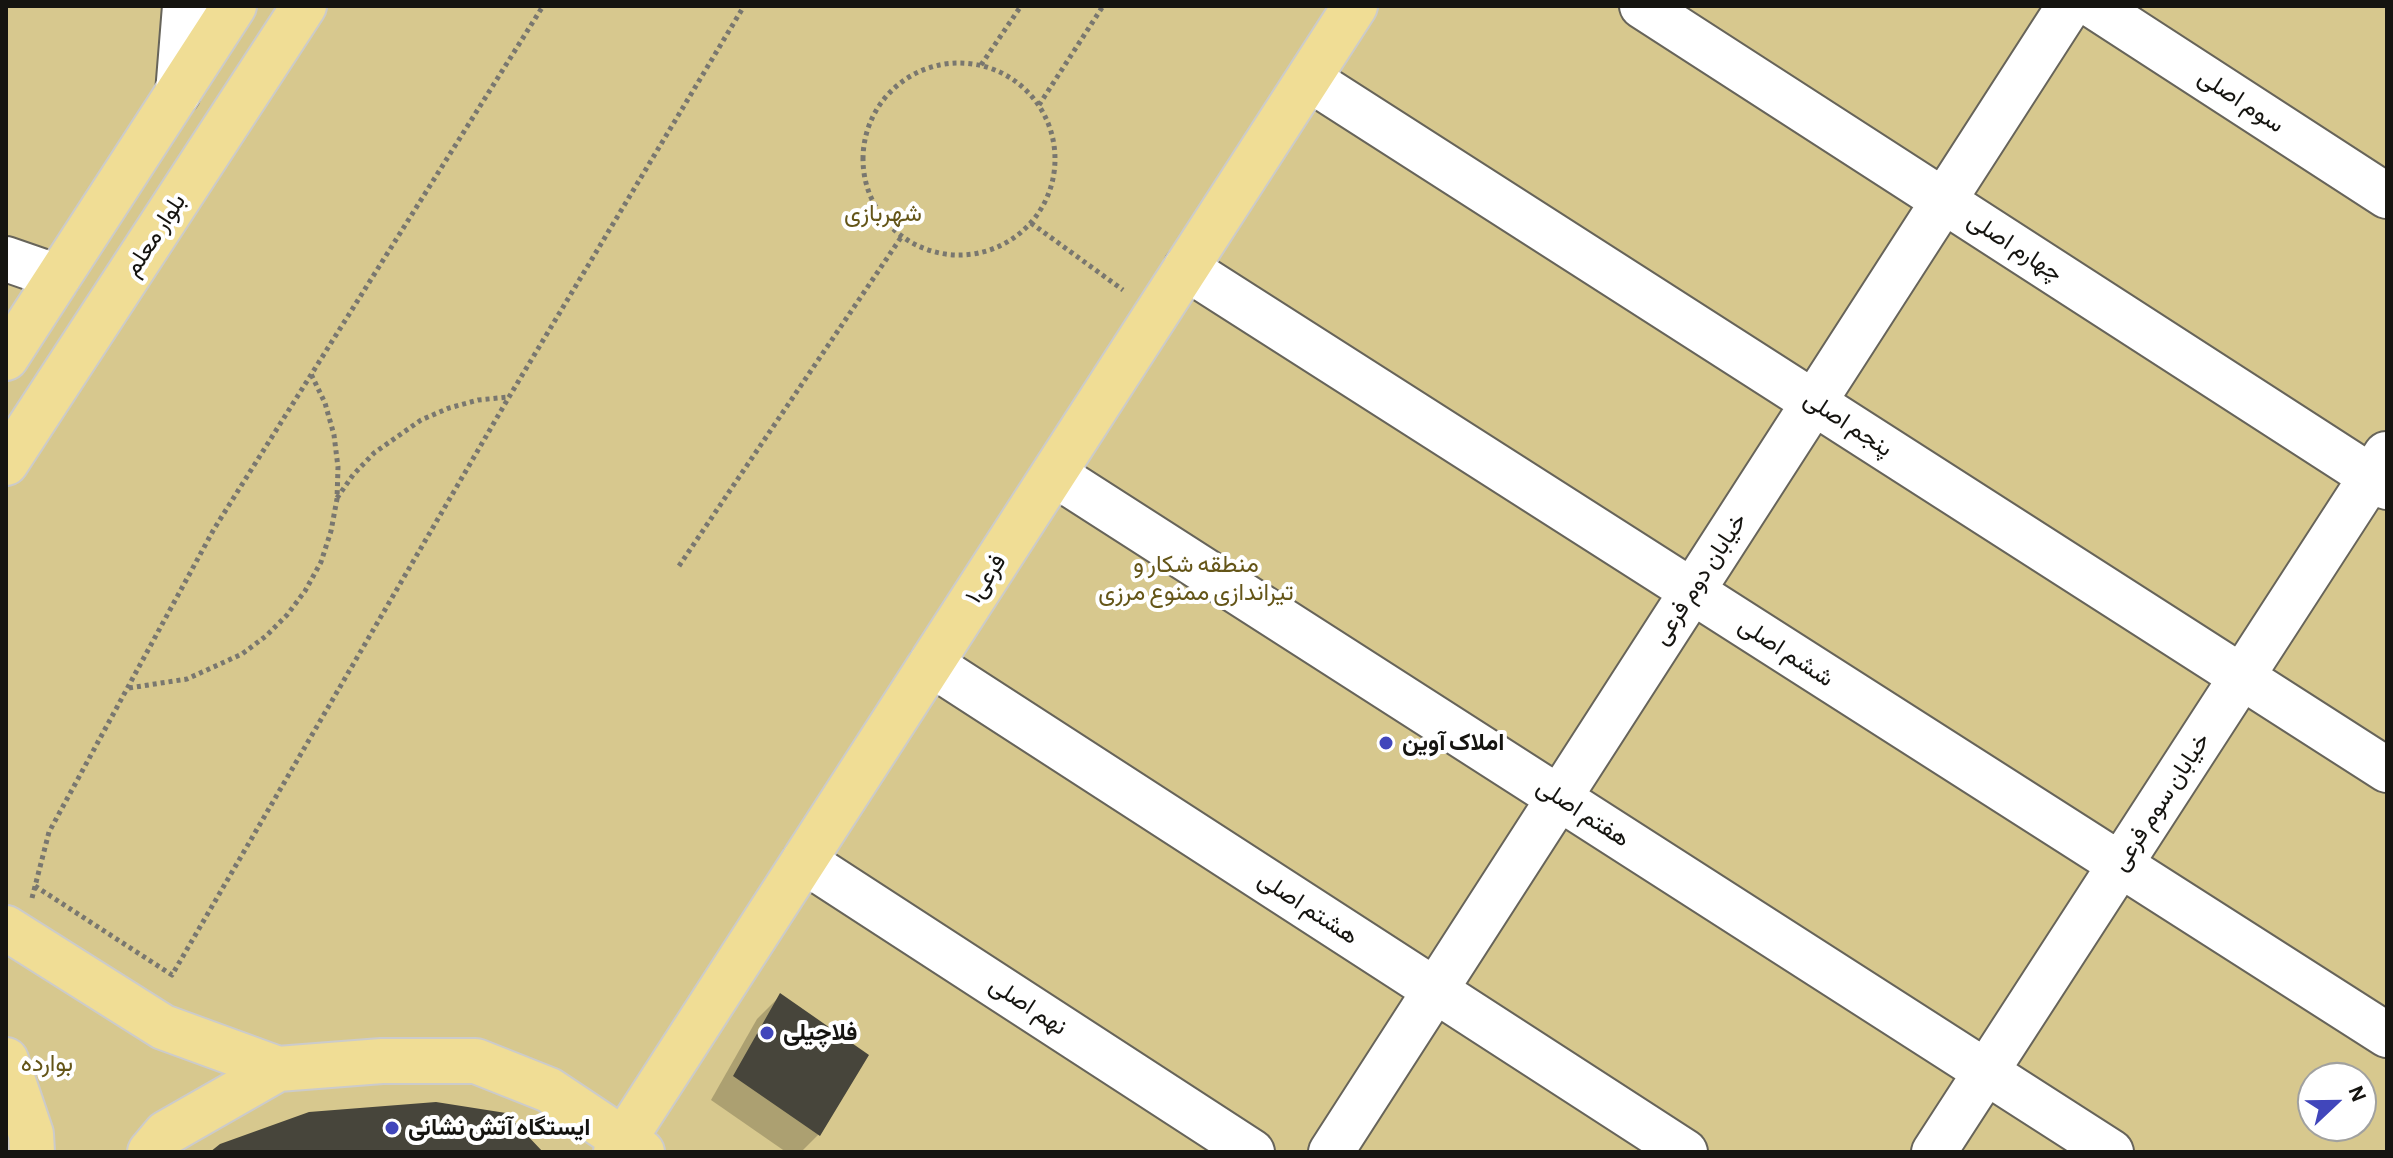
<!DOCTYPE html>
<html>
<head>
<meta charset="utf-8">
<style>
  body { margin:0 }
  #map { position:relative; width:2393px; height:1158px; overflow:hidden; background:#edeade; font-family:"Alegreya Sans",sans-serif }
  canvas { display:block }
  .frame { position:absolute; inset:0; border:8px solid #151410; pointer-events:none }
  .north { position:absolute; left:2297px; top:1062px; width:80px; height:80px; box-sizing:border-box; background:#fff; border:2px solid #a1a19f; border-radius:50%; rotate:68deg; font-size:22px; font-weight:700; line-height:32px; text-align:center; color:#151410 }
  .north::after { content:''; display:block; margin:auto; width:28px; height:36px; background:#4146bb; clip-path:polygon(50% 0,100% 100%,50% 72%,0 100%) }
</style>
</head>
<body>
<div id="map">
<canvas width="2393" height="1158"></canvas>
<div class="frame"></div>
<div class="north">N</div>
</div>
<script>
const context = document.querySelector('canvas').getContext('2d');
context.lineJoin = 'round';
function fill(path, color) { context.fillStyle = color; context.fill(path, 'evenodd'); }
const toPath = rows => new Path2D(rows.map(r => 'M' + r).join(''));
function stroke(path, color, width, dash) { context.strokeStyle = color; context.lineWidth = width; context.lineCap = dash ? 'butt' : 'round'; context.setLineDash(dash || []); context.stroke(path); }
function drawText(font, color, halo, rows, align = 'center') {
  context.font = font + ' "Alegreya Sans",Vazirmatn,sans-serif'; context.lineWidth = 8; context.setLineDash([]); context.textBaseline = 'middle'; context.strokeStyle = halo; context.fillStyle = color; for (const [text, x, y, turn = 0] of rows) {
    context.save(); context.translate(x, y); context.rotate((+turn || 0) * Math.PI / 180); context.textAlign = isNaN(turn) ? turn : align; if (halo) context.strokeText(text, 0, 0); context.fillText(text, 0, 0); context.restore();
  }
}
const green = toPath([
  [6,6,2387,6,2387,1152,6,1152],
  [2313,1078,2361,1078,2361,1126,2313,1126]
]);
const shadow = toPath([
  [780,996,867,1055,818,1135,801,1152,786,1152,711,1100,757,1019]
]);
const building = toPath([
  [780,993,869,1055,820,1136,733,1076],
  [436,1102,506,1113,543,1152,210,1152,220,1144,309,1112]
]);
const path = toPath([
  '863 159a96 96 0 1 1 192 0a96 96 0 1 1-192 0Z',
  [981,65,1021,6],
  [1039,105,1103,6],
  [1031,223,1123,290],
  [337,498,353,475,374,453,421,420,449,408,478,400,509,397],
  [679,566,902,236],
  [129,688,187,679,242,654,266,636,287,615,305,591,321,562,331,531,337,499,338,467,334,435,325,403,311,374],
  [35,886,172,975,509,397,744,6],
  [32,898,49,832,214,529,543,6]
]);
const minor = toPath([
  [1642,6,2387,487],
  [2094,6,2387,196],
  [1309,79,2387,770],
  [178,93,185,6],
  [6,259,58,277],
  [1186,268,2387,1035],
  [1054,474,2111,1152],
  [931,664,1685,1152],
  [804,861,1252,1152],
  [1331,1152,2069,6],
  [1934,1152,2386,454]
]);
const major = toPath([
  [6,358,234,6],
  [6,463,304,6],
  [6,928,163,1027,278,1069,382,1061,476,1061,549,1090,642,1152],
  [6,1060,31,1134,32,1152],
  [150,1152,166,1133,278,1069],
  [616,1152,1355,6]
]);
const markers = [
  [1386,743,8,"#4146bb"],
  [767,1033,8,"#4146bb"],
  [392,1128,8,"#4146bb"]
];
const streetNames = [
  ["سوم اصلی",2241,101,33],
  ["بلوار معلم",155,235,-57],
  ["چهارم اصلی",2015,247,33],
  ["پنجم اصلی",1848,424,33],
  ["فرعی۱",986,579,-57],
  ["خیابان دوم فرعی",1700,579,-57],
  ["ششم اصلی",1786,652,33],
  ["خیابان سوم فرعی",2161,802,-57],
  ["هفتم اصلی",1583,813,33],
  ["هشتم اصلی",1308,908,33],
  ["نهم اصلی",1028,1006,33]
];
const parkNames = [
  ["شهربازی",883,214],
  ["منطقه شکار و",1196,565],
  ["تیراندازی ممنوع مرزی",1196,593],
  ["بوارده",47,1064]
];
const poiNames = [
  ["املاک آوین",1402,743],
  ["فلاچیلی",783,1033],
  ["ایستگاه آتش نشانی",408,1128]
];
fill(green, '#d7c88e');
fill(shadow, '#0003');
fill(building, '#47453b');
stroke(minor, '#67645a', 48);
stroke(major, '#cccbca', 48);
stroke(path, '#79776f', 5, [4, 4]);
stroke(minor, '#fff', 44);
stroke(major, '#f0dd95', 44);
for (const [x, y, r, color] of markers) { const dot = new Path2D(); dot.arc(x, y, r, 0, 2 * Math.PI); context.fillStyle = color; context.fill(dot); stroke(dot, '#fff', 3); }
drawText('24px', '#151410', '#fff', streetNames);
drawText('24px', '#645518', '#fff', parkNames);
drawText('bold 24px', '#151410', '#fff', poiNames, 'left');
</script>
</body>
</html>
